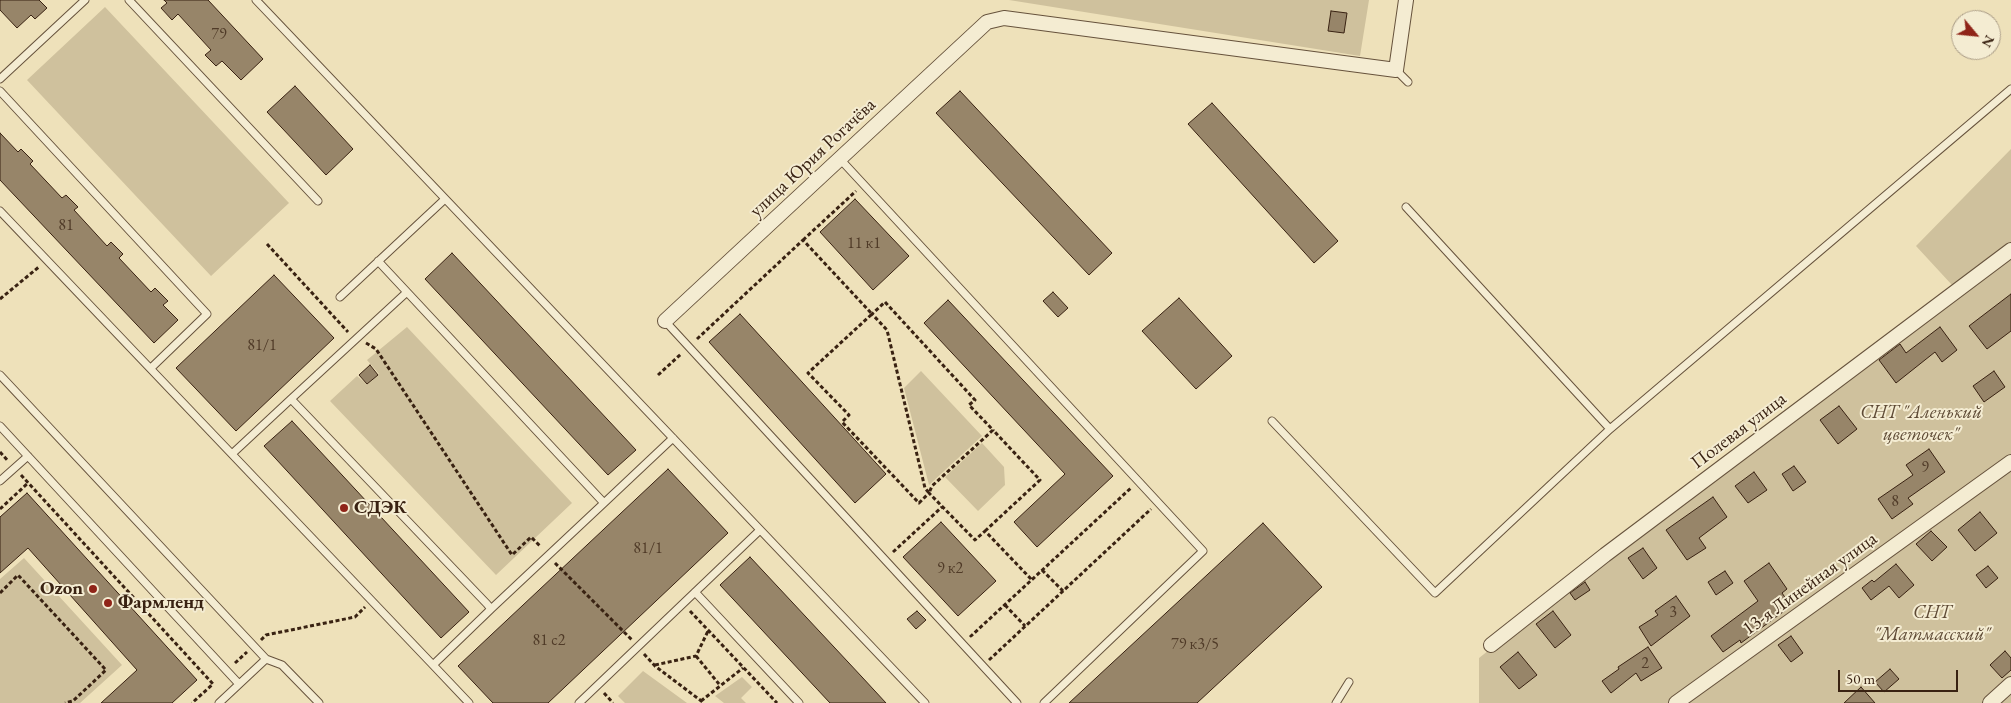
<!DOCTYPE html>
<html>
<head>
<meta charset="utf-8">
<style>
  body { margin:0 }
  #map { position:relative; width:2011px; height:703px; overflow:hidden; background:#eee1ba; font-family:"EB Garamond",serif }
  canvas { display:block }
  .north { position:absolute; left:1951px; top:10px; width:50px; height:50px; box-sizing:border-box; background:#f4ecd2; border:1px solid #a99b85; border-radius:50%; rotate:118deg; font-size:14px; font-weight:700; line-height:20px; text-align:center; color:#392212 }
  .north::after { content:''; display:block; margin:auto; width:18px; height:22px; background:#8f2418; clip-path:polygon(50% 0,100% 100%,50% 72%,0 100%) }
  .scale { position:absolute; left:1838px; top:670px; width:120px; height:22px; box-sizing:border-box; border:2px solid #392212; border-top:0; padding-left:6px; font-size:15px; line-height:18px; white-space:nowrap; color:#392212; -webkit-text-stroke:4px #f4ecd2; paint-order:stroke }
</style>
</head>
<body>
<div id="map">
<canvas width="2011" height="703"></canvas>
<div class="north">N</div>
<div class="scale">50 m</div>
</div>
<script>
const context = document.querySelector('canvas').getContext('2d');
context.lineJoin = 'round';
function fill(path, color) { context.fillStyle = color; context.fill(path, 'evenodd'); }
const toPath = rows => new Path2D(rows.map(r => 'M' + r).join(''));
function stroke(path, color, width, dash) { context.strokeStyle = color; context.lineWidth = width; context.lineCap = dash ? 'butt' : 'round'; context.setLineDash(dash || []); context.stroke(path); }
function drawText(font, color, halo, rows, align = 'center') {
  context.font = font + ' "EB Garamond",serif'; context.lineWidth = 4; context.setLineDash([]); context.textBaseline = 'middle'; context.strokeStyle = halo; context.fillStyle = color; for (const [text, x, y, turn = 0] of rows) {
    context.save(); context.translate(x, y); context.rotate((+turn || 0) * Math.PI / 180); context.textAlign = isNaN(turn) ? turn : align; if (halo) context.strokeText(text, 0, 0); context.fillText(text, 0, 0); context.restore();
  }
}
const green = toPath([
  [1009,0,1369,0,1360,56],
  [105,7,289,203,211,276,27,80],
  [2011,149,2011,703,1479,703,1479,658,1952,285,1916,246],
  [407,327,572,503,496,575,330,401,357,376,367,384,379,374,367,360],
  [921,371,982,436,929,485,904,388],
  [982,443,1004,467,1005,485,978,511,945,477],
  [24,558,122,665,80,703,0,703,0,579],
  [643,671,687,703,625,703,618,696],
  [742,677,752,687,741,698,746,703,724,703,715,696]
]);
const building = toPath([
  [0,0,39,0,47,8,35,19,31,15,17,28,0,10,0,0],
  [164,0,208,0,263,59,241,80,222,61,216,66,205,55,211,50,178,14,172,20,161,8,167,3,164,0],
  [1331,11,1347,13,1344,33,1328,31,1331,11],
  [295,86,353,149,326,175,267,112,295,86],
  [960,91,1112,253,1089,275,936,113,960,91],
  [1212,103,1338,241,1314,263,1188,124,1212,103],
  [0,133,18,152,21,149,33,161,30,164,62,198,66,195,78,207,74,210,107,246,111,242,123,254,119,258,151,292,155,288,168,301,163,305,178,320,154,343,0,180,0,133],
  [855,199,909,256,873,290,820,232,855,199],
  [452,253,636,450,608,475,425,279,452,253],
  [274,275,334,338,236,431,176,368,274,275],
  [1053,292,1068,308,1058,317,1043,301,1053,292],
  [2011,294,2011,331,1987,349,1969,326,2011,294],
  [1179,298,1232,356,1196,389,1142,331,1179,298],
  [948,300,1113,476,1037,547,1014,522,1065,474,924,323,948,300],
  [740,314,886,474,855,503,709,342,740,314],
  [1940,327,1957,350,1942,362,1935,352,1896,383,1879,360,1900,344,1906,353,1940,327],
  [370,365,378,375,367,384,359,375,370,365],
  [1994,371,2005,387,1984,402,1973,386,1994,371],
  [1839,406,1857,429,1838,444,1820,420,1839,406],
  [292,421,469,612,441,638,264,446,292,421],
  [1929,449,1945,472,1908,498,1913,504,1892,519,1878,499,1913,475,1906,465,1929,449],
  [1794,466,1806,482,1793,491,1782,474,1794,466],
  [668,469,728,533,548,703,493,703,458,666,668,469],
  [1754,472,1767,490,1748,503,1735,486,1754,472],
  [27,493,197,680,172,703,101,703,137,670,28,548,0,573,0,517,27,493],
  [1713,497,1727,517,1699,538,1706,548,1687,560,1666,530,1713,497],
  [1980,512,1997,533,1975,551,1958,530,1980,512],
  [941,522,996,581,958,616,903,557,941,522],
  [1263,523,1322,587,1197,703,1069,703,1263,523],
  [1931,531,1947,547,1932,561,1916,544,1931,531],
  [1643,548,1657,568,1643,579,1628,558,1643,548],
  [750,557,862,677,886,703,830,703,720,585,750,557],
  [1769,563,1787,589,1782,593,1791,606,1741,643,1740,640,1723,652,1711,636,1758,601,1744,581,1769,563],
  [1896,564,1914,585,1899,598,1889,586,1871,600,1862,588,1872,580,1874,582,1896,564],
  [1988,566,1998,578,1986,588,1976,575,1988,566],
  [1725,571,1733,583,1716,595,1708,582,1725,571],
  [1585,582,1590,590,1575,600,1570,593,1585,582],
  [1676,596,1690,616,1651,646,1639,627,1658,615,1655,611,1676,596],
  [917,611,926,620,916,629,907,619,917,611],
  [1553,611,1571,635,1555,648,1536,624,1553,611],
  [1791,636,1803,653,1791,662,1778,645,1791,636],
  [1648,647,1662,668,1641,681,1636,673,1611,693,1602,681,1619,669,1618,667,1648,647],
  [2005,651,2011,658,2011,670,2002,678,1990,665,2005,651],
  [1518,652,1537,675,1519,689,1500,667,1518,652],
  [1890,669,1899,679,1884,692,1875,682,1890,669],
  [1861,687,1875,703,1844,703,1861,687]
]);
const path = toPath([
  [803,240,856,191],
  [267,244,348,332],
  [0,299,40,266],
  [885,302,975,400,969,405,993,430,932,486,929,493,925,488,887,330,872,314,885,302],
  [697,339,803,240,872,314,808,373,849,415,842,422,919,503,929,493,975,540,985,531,1032,580],
  [366,343,376,349,512,555,531,537,541,547],
  [658,375,681,354],
  [0,452,8,461],
  [21,475,213,684,192,703],
  [0,509,28,483],
  [985,531,1040,480,993,430],
  [893,552,942,507],
  [555,563,632,640],
  [1042,570,1063,591],
  [0,593,18,575,106,670,73,701,65,703],
  [1005,605,1025,626],
  [690,611,777,703],
  [970,635,971,636,1132,487],
  [261,640,266,635,355,617,365,607],
  [644,654,655,666,704,703],
  [696,656,719,684],
  [989,660,1151,509],
  [235,663,247,652],
  [655,665,696,656,708,631],
  [604,693,613,703],
  [701,701,743,668]
]);
const service = toPath([
  [129,0,318,201],
  [256,0,925,703],
  [1396,70,1408,82],
  [0,79,85,0],
  [0,91,207,314,151,368],
  [840,159,1203,551,1044,703],
  [1406,207,1610,429],
  [0,211,433,665],
  [378,261,604,503,673,438],
  [340,297,445,199],
  [665,321,1017,703],
  [0,375,266,659,282,665,319,703],
  [291,399,407,292],
  [1272,421,1435,593,1610,429,2011,89],
  [0,426,239,684],
  [233,453,291,399,487,604,491,609,433,665,469,703],
  [0,481,28,456],
  [695,592,799,703],
  [491,609,604,503],
  [219,703,266,659],
  [579,703,760,530],
  [1336,703,1349,682]
]);
const minor = toPath([
  [665,321,987,22,1004,18,1396,70,1406,0],
  [1491,645,1605,555,2011,250],
  [1676,703,2011,462],
  [1990,703,2011,684]
]);
const markers = [
  [344,508,5,"#8f2418"],
  [93,589,5,"#8f2418"],
  [108,603,5,"#8f2418"]
];
const numberNames = [
  ["79",219,35],
  ["81",66,226],
  ["11 к1",864,244],
  ["81/1",262,346],
  ["9",1925,468],
  ["8",1895,502],
  ["81/1",648,549],
  ["9 к2",950,569],
  ["3",1673,613],
  ["81 с2",549,641],
  ["79 к3/5",1195,645],
  ["2",1645,664]
];
const streetNames = [
  ["улица Юрия Рогачёва",813,158,-43],
  ["Полевая улица",1739,431,-37],
  ["13-я Линейная улица",1810,584,-36]
];
const parkNames = [
  ["СНТ \"Аленький",1921,413],
  ["цветочек\"",1921,435],
  ["СНТ",1932,613],
  ["\"Матмасский\"",1932,635]
];
const poiNames = [
  ["СДЭК",354,508],
  ["Ozon",83,589,"right"],
  ["Фармленд",118,603]
];
fill(green, '#cfc19d');
fill(building, '#978569');
stroke(building, '#392212', 1);
stroke(service, '#66523c', 9);
stroke(minor, '#66523c', 16);
stroke(path, '#392212', 3, [4, 2.5]);
stroke(service, '#f4ecd2', 7);
stroke(minor, '#f4ecd2', 14);
for (const [x, y, r, color] of markers) { const dot = new Path2D(); dot.arc(x, y, r, 0, 2 * Math.PI); context.fillStyle = color; context.fill(dot); stroke(dot, '#f4ecd2', 2); }
drawText('16px', '#503b28', null, numberNames);
drawText('19px', '#392212', '#f4ecd2', streetNames);
drawText('italic 19px', '#5e4a35', '#f4ecd2', parkNames);
drawText('bold 19px', '#392212', '#f4ecd2', poiNames, 'left');
</script>
</body>
</html>
